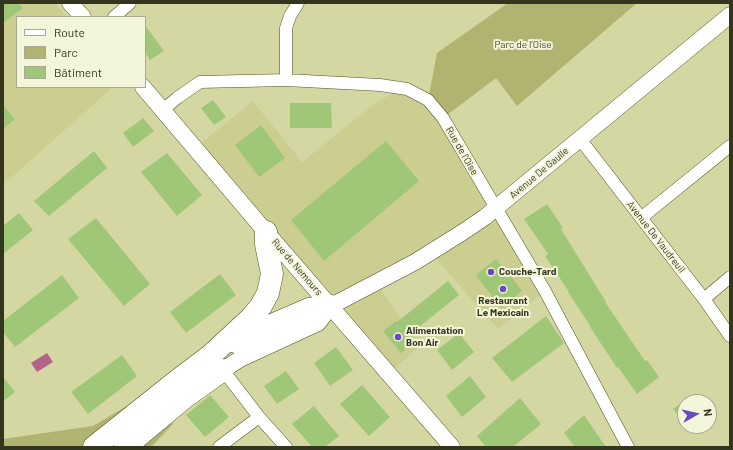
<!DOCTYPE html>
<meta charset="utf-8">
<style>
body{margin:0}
#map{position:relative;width:733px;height:450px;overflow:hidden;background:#d5d7a2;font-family:Barlow,sans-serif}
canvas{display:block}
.frame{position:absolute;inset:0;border:4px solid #34351f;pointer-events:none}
.legend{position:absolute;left:16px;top:16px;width:130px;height:72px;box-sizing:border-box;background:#f4f6db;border:1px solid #a7a990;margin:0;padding:5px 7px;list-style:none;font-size:12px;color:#34351f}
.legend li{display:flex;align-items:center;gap:8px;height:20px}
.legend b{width:20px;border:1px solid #a7a990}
.north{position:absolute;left:677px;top:394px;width:40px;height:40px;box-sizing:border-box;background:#f4f6db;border:1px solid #a7a990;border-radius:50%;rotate:82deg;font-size:11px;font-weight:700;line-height:16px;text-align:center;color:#34351f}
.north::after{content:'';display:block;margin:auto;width:14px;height:18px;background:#6749c2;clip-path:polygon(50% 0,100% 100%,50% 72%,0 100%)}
</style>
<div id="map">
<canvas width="733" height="450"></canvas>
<div class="frame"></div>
<ul class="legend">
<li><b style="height:5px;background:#fff"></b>Route</li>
<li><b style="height:11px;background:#b1b370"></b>Parc</li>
<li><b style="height:11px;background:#a0c777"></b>Bâtiment</li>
</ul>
<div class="north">N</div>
</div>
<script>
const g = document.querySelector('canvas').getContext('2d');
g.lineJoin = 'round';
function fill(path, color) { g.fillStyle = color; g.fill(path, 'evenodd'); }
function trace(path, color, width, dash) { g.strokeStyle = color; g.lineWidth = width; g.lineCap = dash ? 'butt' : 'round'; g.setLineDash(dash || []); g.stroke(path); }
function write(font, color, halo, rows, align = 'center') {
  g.font = font + ' Barlow,sans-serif'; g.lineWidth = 4; g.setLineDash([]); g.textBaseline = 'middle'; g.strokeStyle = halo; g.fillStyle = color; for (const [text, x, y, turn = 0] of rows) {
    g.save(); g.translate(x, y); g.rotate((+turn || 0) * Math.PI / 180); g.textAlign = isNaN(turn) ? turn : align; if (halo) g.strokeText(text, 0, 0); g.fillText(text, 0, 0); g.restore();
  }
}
fill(new Path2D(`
 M3,3H55L67,17H17V87H113L3,185Z
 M407,89L428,100L545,291L498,329L431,253L376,282L420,346L389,374L195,148L253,101L302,162L369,108L383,98Z`), '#ccce91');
fill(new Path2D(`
 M508,3H637L517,106L496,78L443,118L428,100L437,53Z
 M150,392L86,447H3V439L93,426Z
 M167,417L173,424L151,447H132Z`), '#b1b370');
fill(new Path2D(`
 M47,353L53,362L37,372L31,363Z`), '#b3638b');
fill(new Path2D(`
 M3,3H18L23,8L3,23Z
 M145,25L164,51L150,60L145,52Z
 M213,100L226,117L214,125L201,108Z
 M290,103H331L332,128H290Z
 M3,105L15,119L3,129Z
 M143,118L154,131L133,147L123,133Z
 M261,125L285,158L259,177L235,145Z
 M386,141L419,181L324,261L291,220Z
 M94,151L107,168L49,216L34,201Z
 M167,153L202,195L177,216L141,172Z
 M547,204L563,228L561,229L606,302H605L645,361L647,360L659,377L637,394L618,367L617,368L590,327H591L568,292H569L545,256L548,254L524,219Z
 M19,213L33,230L3,254V226Z
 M96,218L150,284L124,306L68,239Z
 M496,259L505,271L506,270L522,291L501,308L476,275Z
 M220,274L236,295L186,333L170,312Z
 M62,275L79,298L15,347L3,332V321Z
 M448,281L459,295L408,336L413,342L401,353L383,331L396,321L397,322Z
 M546,316L564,343L512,382L492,358Z
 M459,333L474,352L452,370L437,350Z
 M336,347L353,370L330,386L314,363Z
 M122,355L137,376L88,414L71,392Z
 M286,371L299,389L277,404L264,386Z
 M470,376L486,397L462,417L446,396Z
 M3,377L15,392L3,401Z
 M362,385L390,417L369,436L340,404Z
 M210,395L229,417L205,437L186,415Z
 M520,398L541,424L513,447H486L477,436Z
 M685,400V424L673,409Z
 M314,406L339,436L325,447H312L292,424Z
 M584,415L606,447H575L564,433Z`), '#a0c777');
const minor = new Path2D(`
 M114,17L130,3
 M286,80V28L290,16L298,3
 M163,110L177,98L200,82L286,80L380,85L407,89L428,100L443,118L545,291L628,447
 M580,139L704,299L730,336
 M641,218L730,146
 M704,299L730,277
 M223,370L259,417L286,447
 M219,447L259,417`);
const tertiary = new Path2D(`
 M70,3L83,17
 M143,87L266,232L452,447
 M223,370L240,359L318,323L331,306L415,262L463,232L485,217L730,15`);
const motorway = new Path2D(`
 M236,342L258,331L309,309L331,306
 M94,447L178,380L210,356L251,318L261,306L268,293L272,274L266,244V232
 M125,447L185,397L223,370`);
trace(minor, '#50511f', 13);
trace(tertiary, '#50511f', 17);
trace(motorway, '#50511f', 23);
trace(minor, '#fff', 12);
trace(tertiary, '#fff', 16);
trace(motorway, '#fff', 22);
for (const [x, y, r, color] of [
 [491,272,4,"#6749c2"],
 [503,289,4,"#6749c2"],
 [398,337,4,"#6749c2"]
]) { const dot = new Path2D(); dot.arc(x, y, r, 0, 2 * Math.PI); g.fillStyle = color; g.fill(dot); trace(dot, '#f4f6db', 1.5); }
write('10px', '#454620', '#f4f6db', [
 ["Parc de l’Oise",523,45]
]);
write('10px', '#34351f', '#f4f6db', [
 ["Rue de l'Oise",462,151,60],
 ["Avenue De Gaulle",539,173,-40],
 ["Avenue De Vaudreuil",656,237,52],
 ["Rue de Nemours",297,267,49]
]);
write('bold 10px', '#34351f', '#f4f6db', [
 ["Couche-Tard",499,272],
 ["Restaurant",503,301,"center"],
 ["Le Mexicain",503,313,"center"],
 ["Alimentation",406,331],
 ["Bon Air",406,343]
], 'left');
</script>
